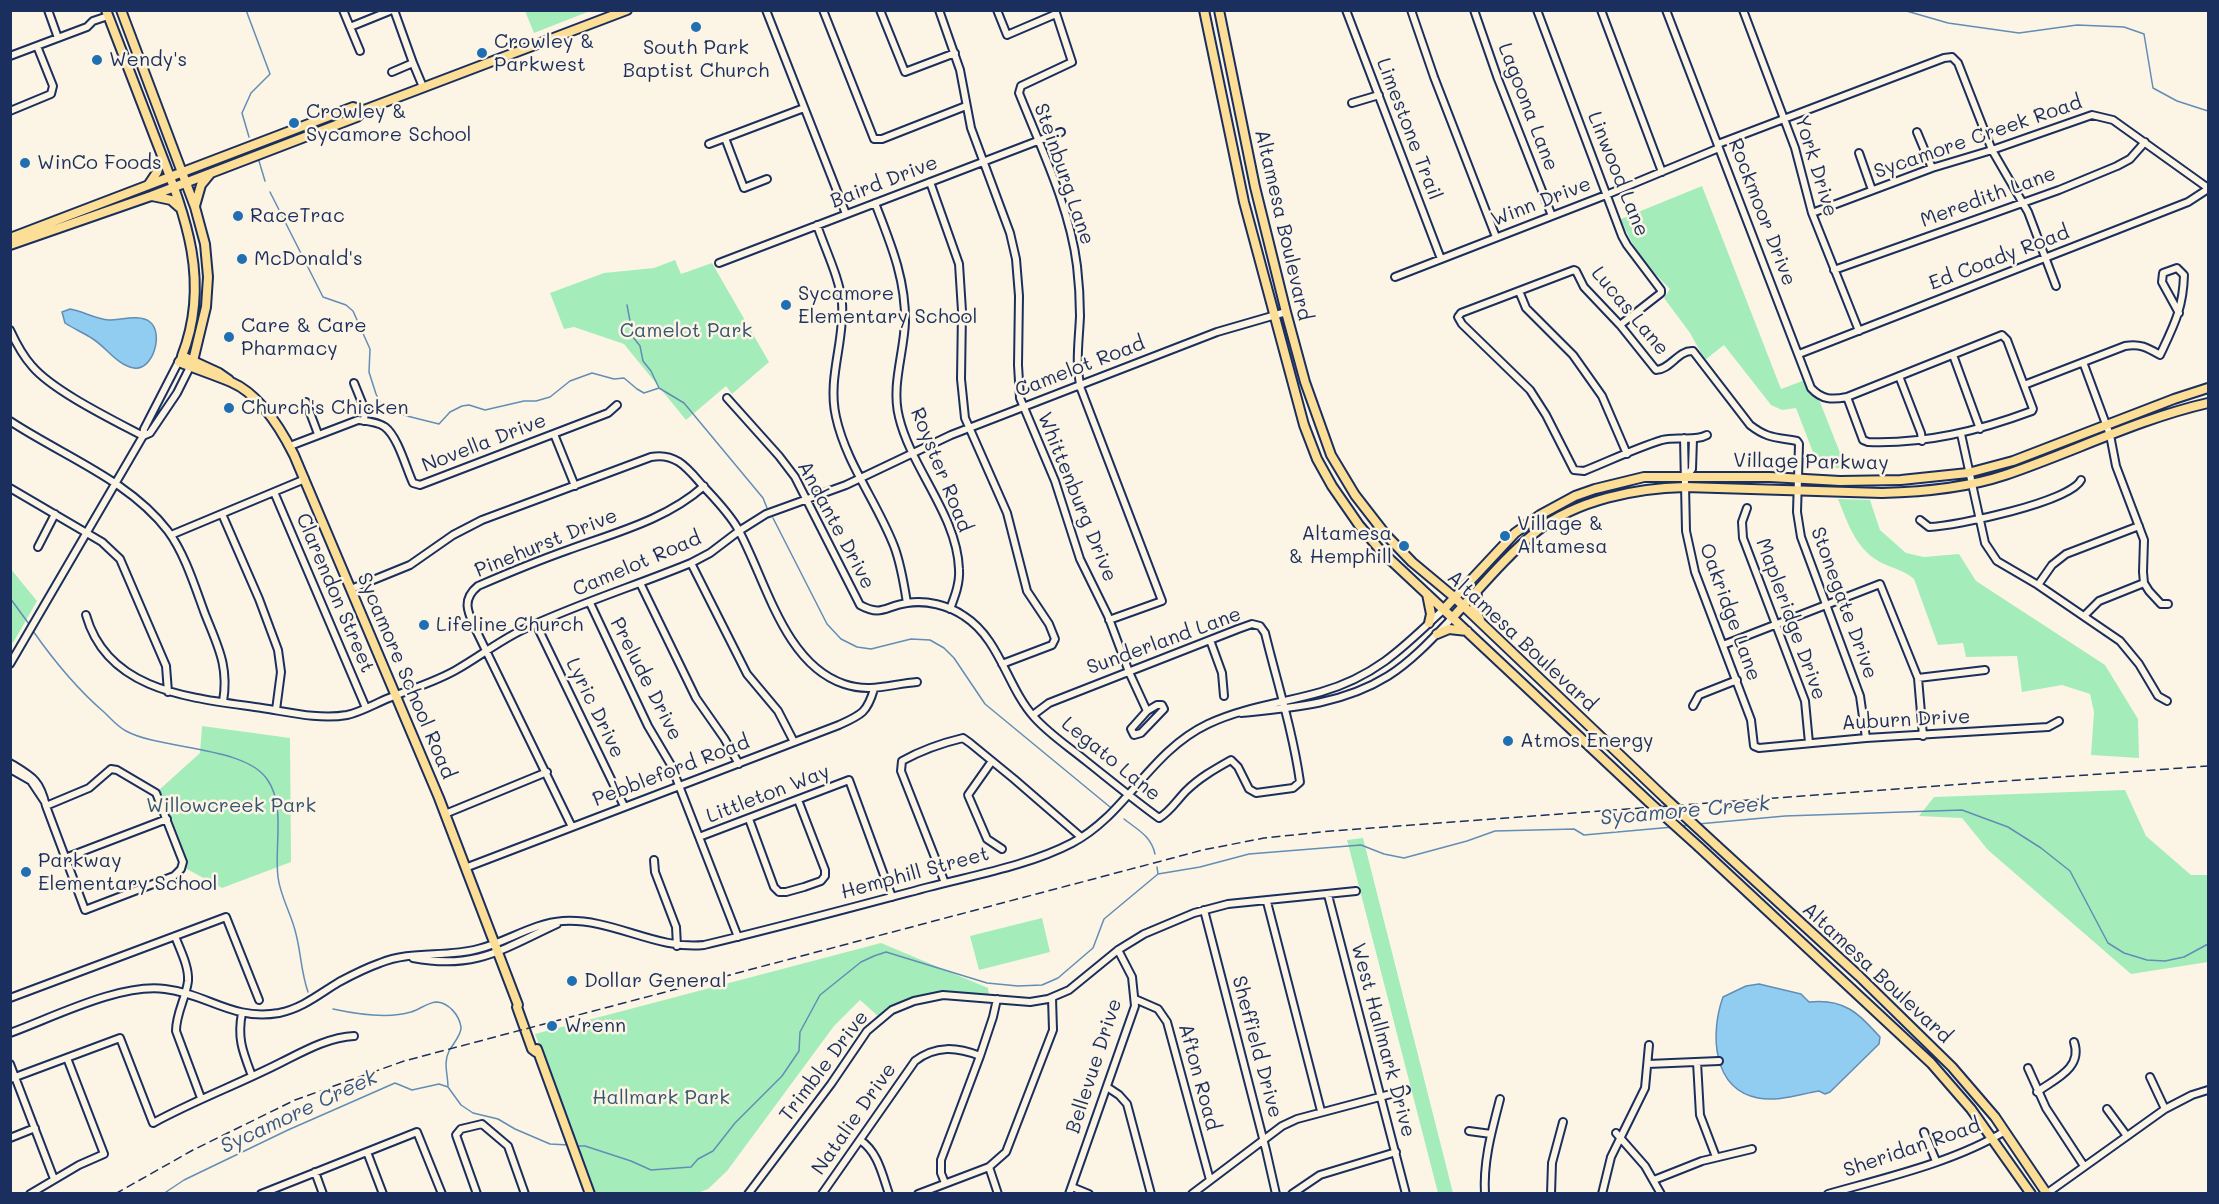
<!DOCTYPE html>
<style>
body{margin:0}
#map{position:relative;width:2219px;height:1204px;overflow:hidden;background:#fcf5e5;font-family:Mali,sans-serif}
canvas{display:block}
.frame{position:absolute;inset:0;border:12px solid #1b2f5e;pointer-events:none}
</style>
<div id="map">
<canvas width="2219" height="1204"></canvas>
<div class="frame"></div>
</div>
<script>
const g = document.querySelector('canvas').getContext('2d');
g.lineJoin = 'round';
function fill(path, color) { g.fillStyle = color; g.fill(path, 'evenodd'); }
function trace(path, color, width, dash) { g.strokeStyle = color; g.lineWidth = width; g.lineCap = dash ? 'butt' : 'round'; g.setLineDash(dash || []); g.stroke(path); }
function write(font, color, halo, rows, align = 'center') {
  g.font = font + ' Mali,sans-serif'; g.lineWidth = 5; g.setLineDash([]); g.textBaseline = 'middle'; g.strokeStyle = halo; g.fillStyle = color; for (const [text, x, y, turn = 0] of rows) {
    g.save(); g.translate(x, y); g.rotate((+turn || 0) * Math.PI / 180); g.textAlign = isNaN(turn) ? turn : align; if (halo) g.strokeText(text, 0, 0); g.fillText(text, 0, 0); g.restore();
  }
}
fill(new Path2D(`
 M525,11H590L534,33Z
 M1702,186L1781,389L1805,380L1820,402L1846,468H1819L1796,408L1782,410L1771,405L1724,345L1705,360L1690,333L1664,298L1670,289C1649,269 1631,246 1621,219Z
 M675,260L681,274L712,263L769,362L732,394L726,386L686,420L624,344L574,327L564,329L550,293L604,273L654,268Z
 M1838,499L1870,500L1880,530L1906,553L1924,557L1959,554L1976,581L2105,665L2138,719L2139,758L2091,755L2094,712L2090,694L2062,685L2022,692L2017,656L1966,657L1963,643L1938,645L1914,579C1905,571 1895,569 1884,564C1857,552 1848,524 1838,499Z
 M10,568L37,601L13,643L10,638Z
 M202,726L290,738L291,862L222,888L185,868L187,859L163,796L159,790L200,753Z
 M2125,790L2146,836L2191,875H2208V962L2131,974L1988,850L1962,818L1919,816L1934,797Z
 M1363,838L1453,1193H1438L1347,840Z
 M1042,918L1050,952L979,970L970,936Z
 M881,943L988,988L989,995C941,991 921,989 878,1016L860,1000L834,1026L727,1171L708,1189L697,1193H595L535,1034Z`), '#a4edbb');
const water = new Path2D(`
 M70,309C83,311 95,319 109,320C121,320 140,314 150,322C164,333 153,371 134,368C117,365 107,348 93,339C84,333 74,329 65,323L62,312Z
 M1759,984L1801,994L1809,1002C1844,998 1858,1013 1880,1037L1879,1044L1830,1092L1825,1094L1819,1091C1800,1094 1778,1102 1758,1098C1712,1089 1710,1033 1723,997L1746,986Z`);
fill(water, '#91ccf1');
trace(water, '#628db6', 1.5);
trace(new Path2D(`
 M246,10L270,74L251,93L242,113L249,137
 M1903,10L1948,23L2019,33L2077,25L2124,27L2144,34L2153,88L2177,101L2208,111
 M259,161L265,181
 M270,192L323,297L346,305L353,311L370,349L369,372L376,394L382,406L407,416L439,424L450,412L462,406L469,405L485,410L524,401H536L550,397L570,381L592,373L614,379L624,378L637,389L644,393L659,388L684,403L763,498L767,508
 M627,305L633,337L640,346L643,361L651,371L659,388
 M773,518L827,624L841,639L857,647L871,649L911,639L930,640L944,648L954,658L985,704L1110,807
 M10,598L29,624
 M33,631C54,661 77,689 105,713C111,719 118,727 126,731C161,750 244,746 267,779C286,806 274,846 278,877C280,896 292,915 296,934C301,953 301,972 308,992
 M1124,819C1138,830 1151,836 1155,854
 M1698,824L1785,816L1962,810L2008,827L2041,848L2070,871L2108,943L2124,953L2147,960L2165,961L2184,957L2208,944
 M1680,826L1691,825
 M1157,867L1158,874
 M333,1009C356,1014 388,1019 411,1012C419,1010 428,1002 437,1002C449,1003 459,1015 461,1027C462,1034 453,1044 449,1051C443,1063 448,1075 448,1087
 M577,1146H585L631,1161L651,1170L691,1167L698,1159L713,1151L735,1123L782,1076L799,1051L800,1032L820,995L861,962L874,956L886,952L987,983L1018,986L1042,985L1058,978L1093,948L1104,919L1158,874L1200,867L1249,854L1361,845L1384,854L1404,858L1467,841L1495,831L1574,829L1584,835L1673,827
 M163,1194L184,1180L288,1130L395,1083L412,1090L439,1084L448,1087L461,1105L473,1113L498,1119L515,1129L550,1144L569,1145`), '#628db6', 1.5);
const minor = new Path2D(`
 M48,10L58,38
 M343,10L350,27L392,10
 M766,10L846,214
 M823,10L874,139H882L966,106
 M880,10L905,72L955,53
 M939,10L960,70L971,128L1010,233L1016,259L1019,296L1018,365L1020,398L1055,481L1080,559L1108,616L1129,672L1147,711L1131,729L1134,735L1141,733L1164,709L1162,705H1157L1147,711
 M997,10L1007,35L1056,14
 M1055,10L1072,62L1021,86L1019,93C1041,148 1070,208 1077,266C1079,283 1080,300 1080,316C1079,341 1075,364 1081,389L1162,601L1109,620
 M1346,10L1441,259
 M1411,10L1434,77L1496,237
 M1474,10L1498,79L1552,216
 M1537,10L1622,236L1627,245L1661,290V293L1620,325
 M1601,10L1662,172
 M1666,10L1811,388C1822,400 1832,400 1847,397L2002,335L2007,340L2033,409L2032,411C1978,431 1926,444 1868,442L1863,440L1847,397
 M1743,10L1795,148L1812,213L1859,331
 M350,27L360,51
 M10,56L87,27L93,21L108,16
 M413,63L423,87
 M392,72L413,63L394,10
 M1352,103L1379,95
 M10,111L51,94L53,86L37,46
 M1917,132L1932,168
 M725,138L744,188L767,179
 M709,144L804,108
 M1718,144L1944,58L1952,57L1958,63L1992,150L2028,212L2056,286
 M1859,153L1872,190
 M930,182L959,264L962,311L961,379L965,418L1007,513L1027,591L1049,624L1055,639L1052,645L1002,664
 M875,203C890,242 906,279 905,322C904,353 891,386 899,417C911,468 957,515 959,569C960,583 955,596 950,609
 M1812,213L1932,168L1992,150L2092,115L2113,120L2208,188
 M817,225C825,249 840,279 842,303C845,341 827,378 836,417C846,463 877,502 894,546C901,564 904,584 907,603
 M719,263L1061,132
 M1834,270L2059,190L2117,166L2130,159L2145,142
 M1395,277L1606,195L1719,148
 M1519,291L1526,308L1573,355L1602,396L1627,454
 M10,330C16,343 22,355 32,366C53,391 113,420 143,436
 M1799,354L2188,202L2208,189
 M1953,355L1980,429
 M2083,362L2110,435L2116,466L2144,540L2143,572L2144,583L2149,591L2161,604H2168
 M1899,376L1921,433L1922,441
 M354,383L365,410L364,421
 M2024,385L2125,346C2140,343 2148,348 2160,355C2174,325 2183,309 2184,275L2177,268L2163,273L2162,282L2179,313
 M727,398L779,456L795,477L860,605C882,617 885,606 907,603C926,600 948,605 964,616C1000,639 1007,687 1034,717C1049,734 1069,747 1086,761C1110,780 1134,800 1159,818C1170,812 1177,800 1186,791C1199,778 1215,769 1231,760L1238,767L1249,789L1256,793L1293,788L1300,782C1293,732 1277,682 1265,633L1260,626L1252,624L1238,629L1049,703L1033,715
 M306,402L318,434
 M10,421C63,456 129,480 168,531C185,554 195,587 205,614C218,647 229,666 223,702
 M554,434L575,486
 M1961,434L1985,543L1997,561L2038,585L2120,641L2139,664L2158,696L2167,701
 M1707,435C1694,442 1677,436 1662,440C1636,448 1609,461 1584,471L1574,470L1546,415L1530,390L1462,324L1458,317L1461,313L1574,270L1576,271L1584,287L1620,325L1656,370C1670,370 1678,350 1693,351L1750,425C1768,439 1776,437 1797,441L1799,444L1797,512L1801,537L1860,696L1866,738
 M143,436L150,433L177,393L192,363
 M1684,438L1686,531L1695,572L1751,720L1754,746L1759,748L1866,738L2048,727L2059,721
 M290,446L358,420C367,421 378,422 385,427C398,437 406,468 413,483L420,485L608,413L617,405
 M1686,477L1692,469L1693,439
 M10,488L102,542L120,559L166,666L168,692
 M274,492L366,708
 M1747,508L1742,522L1743,538L1805,701L1809,743
 M222,514L259,599L278,650L281,672L276,710
 M1920,520L1929,527C1956,526 2070,502 2081,480
 M171,535L305,479
 M38,547L55,514
 M691,563L747,674L778,711L794,742
 M640,583L696,698L724,738L739,764
 M2038,585L2052,565L2066,554L2139,526
 M351,589L410,565L453,535L482,520L651,457C676,452 688,469 703,486C716,500 729,513 738,529C766,580 784,664 844,684C870,693 891,684 917,682
 M590,603L648,726L671,765L738,937
 M86,615C108,693 194,698 262,708C288,712 320,720 347,715C361,712 376,703 389,698C411,689 435,682 456,670C479,657 499,641 522,630C577,604 635,586 691,563L710,553L739,531L766,514L846,485L951,435L1217,332L1286,312
 M2084,616L2099,601L2144,583
 M536,624L624,806
 M1210,640L1222,673L1224,696
 M1723,645L1880,584L1918,678L1923,736
 M10,664L143,436L144,429L180,359
 M1918,678L1985,670
 M1693,706L1699,695L1737,680
 M1241,713C1292,708 1343,704 1388,676C1412,661 1433,638 1453,617
 M992,761L968,795L987,839L1002,849
 M10,763C33,777 40,780 46,806L85,910L174,876L181,869L183,862L156,793L117,770L111,769L89,788L46,806
 M10,769L31,781L45,802
 M445,814L547,772
 M749,819L774,887L779,892H786L804,887L821,881L825,876V870L798,800
 M572,827L475,628C467,611 462,599 478,586C508,573 537,561 568,550C614,533 666,520 704,486
 M699,837L849,780L892,897
 M65,858L167,819
 M654,860L655,872L676,927L677,946
 M465,868L839,725C861,715 867,713 874,689
 M945,883L901,771L902,761C920,751 942,743 963,738L970,743L1014,779L1081,837
 M1328,895L1406,1194
 M1267,902L1321,1111
 M1204,910L1266,1150L1276,1194
 M175,936C180,950 189,966 188,981C186,998 176,1013 176,1031L201,1098
 M413,958C475,970 503,949 557,924
 M10,998L226,917L259,1000
 M1135,999L1158,1009L1167,1022L1210,1180
 M242,1013C237,1039 243,1052 252,1076
 M10,1033C54,1017 120,983 165,989C208,994 232,1021 279,1013C303,1008 319,994 339,982C352,975 366,968 380,963C411,950 445,958 478,949C507,942 533,923 563,921C613,918 655,950 704,945C780,927 854,907 929,887C975,875 1030,865 1072,843C1126,815 1149,752 1208,724C1244,707 1283,703 1321,692C1376,676 1404,647 1444,609
 M1697,1062L1700,1115L1716,1157
 M10,1064L54,1179
 M1648,1064L1719,1061
 M2028,1068L2046,1108L2084,1166
 M2150,1077L2165,1109
 M10,1079L120,1038L153,1123C195,1100 239,1084 282,1062C304,1051 329,1037 354,1036
 M1107,1087L1119,1095L1127,1104L1151,1194
 M2037,1092C2055,1079 2083,1068 2074,1042
 M2107,1109L2127,1136
 M1469,1131L1491,1134
 M1924,1132L1936,1161
 M1616,1133L1645,1166L1661,1194
 M10,1138L35,1128
 M860,1140C878,1152 882,1174 889,1194
 M367,1152L383,1194
 M989,1167L998,1194
 M315,1172L323,1194
 M1654,1180L1702,1161L1752,1149
 M945,1183L941,1173V1160L980,1056L993,1017L997,999
 M1072,1187L1089,1194
 M30,1194L79,1165L104,1154L67,1058
 M261,1194L417,1132L442,1194
 M477,1194L456,1135L461,1129L482,1124L508,1146L525,1194
 M748,1194L831,1084L867,1031L892,1010L914,1001L943,995L1030,1002L1048,999L1069,990L1118,950L1144,934L1194,913L1228,904L1356,891
 M822,1194L915,1061C936,1045 957,1047 980,1056
 M918,1194L989,1167L1006,1152L1053,1030L1052,998
 M1069,1194L1135,1006L1132,977L1118,950
 M1192,1194L1282,1126L1297,1119L1406,1090
 M1292,1194L1320,1175L1396,1152
 M1485,1194C1483,1161 1492,1130 1500,1099
 M1551,1194L1552,1163L1563,1122
 M1602,1194L1611,1157L1645,1088L1649,1045
 M1828,1194C1884,1178 1955,1162 2005,1131
 M2046,1194L2165,1109L2192,1095L2208,1090`);
const major = new Path2D(`
 M106,10C122,52 138,93 154,135C182,208 213,277 182,356L219,373L229,380
 M121,10L195,207L205,244L208,277L206,307L193,361
 M1204,10L1244,202L1304,425L1317,459L1332,486L1359,525L1381,551L1649,802
 M1219,10L1255,187L1286,312L1305,382L1331,455L1355,495L1386,535L1412,562L1454,597L1665,798
 M149,184L157,172L162,157
 M152,196L171,200L179,207
 M195,206L201,185L210,174
 M10,238L353,107L364,110
 M10,245L151,196L357,117L364,110L627,10
 M179,362C196,369 214,375 231,382C259,394 281,429 294,455L439,798L518,1005L517,1007L532,1049L536,1052
 M1427,594L1431,614L1429,623
 M1477,595L1474,605L1480,620
 M1444,609L1515,533L1540,515L1575,496L1595,489L1644,477H1770L1840,481L1901,480L1968,473L2013,461L2174,399L2208,388
 M1453,617C1480,588 1506,556 1537,531C1577,500 1636,488 1685,487L1882,493C1923,492 1966,488 2005,475C2073,452 2138,419 2208,403
 M1437,634L1449,629L1467,631
 M1716,845L1859,976L1952,1067L1995,1117L2047,1194
 M1699,847L1931,1063L1971,1109L2031,1194
 M537,1049L590,1194`);
trace(minor, '#1b2f5e', 10);
trace(major, '#1b2f5e', 12);
trace(minor, '#fcf5e5', 6);
trace(major, '#fcde96', 8);
trace(new Path2D(`
 M115,1194L193,1150L295,1100L404,1061L1203,850L1264,838L1331,831L2208,766`), '#1b2f5e', 1.5, [9, 4.5]);
const majorBridge = new Path2D(`
 M1665,798L1716,845
 M1649,802L1699,847`);
trace(majorBridge, '#1b2f5e', 12, []);
trace(majorBridge, '#fcde96', 8);
for (const [x, y, r, color] of [
 [696,27,6,"#1f6fb2"],
 [482,53,6,"#1f6fb2"],
 [97,60,6,"#1f6fb2"],
 [294,123,6,"#1f6fb2"],
 [25,163,6,"#1f6fb2"],
 [238,216,6,"#1f6fb2"],
 [242,259,6,"#1f6fb2"],
 [786,305,6,"#1f6fb2"],
 [229,337,6,"#1f6fb2"],
 [229,408,6,"#1f6fb2"],
 [1505,536,6,"#1f6fb2"],
 [1404,546,6,"#1f6fb2"],
 [424,625,6,"#1f6fb2"],
 [1508,741,6,"#1f6fb2"],
 [26,872,6,"#1f6fb2"],
 [572,981,6,"#1f6fb2"],
 [552,1026,6,"#1f6fb2"]
]) { const dot = new Path2D(); dot.arc(x, y, r, 0, 2 * Math.PI); g.fillStyle = color; g.fill(dot); trace(dot, '#fcf5e5', 2); }
write('20px', '#1b2f5e', '#fcf5e5', [
 ["Crowley &",494,42],
 ["Parkwest",494,65],
 ["South Park",696,48,"center"],
 ["Baptist Church",696,71,"center"],
 ["Wendy's",109,60],
 ["Crowley &",306,112],
 ["Sycamore School",306,135],
 ["WinCo Foods",37,163],
 ["RaceTrac",250,216],
 ["McDonald's",254,259],
 ["Sycamore",798,294],
 ["Elementary School",798,317],
 ["Care & Care",241,326],
 ["Pharmacy",241,349],
 ["Church's Chicken",241,408],
 ["Village &",1517,524],
 ["Altamesa",1517,547],
 ["Altamesa",1392,534,"right"],
 ["& Hemphill",1392,557,"right"],
 ["Lifeline Church",436,625],
 ["Atmos Energy",1520,741],
 ["Parkway",38,861],
 ["Elementary School",38,884],
 ["Dollar General",584,981],
 ["Wrenn",564,1026]
], 'left');
write('20px', '#1b2f5e', '#fcf5e5', [
 ["Lagoona Lane",1528,107,69],
 ["Limestone Trail",1409,129,69],
 ["Sycamore Creek Road",1978,137,-19],
 ["York Drive",1816,166,73],
 ["Steinburg Lane",1064,174,71],
 ["Linwood Lane",1618,174,68],
 ["Baird Drive",884,182,-21],
 ["Meredith Lane",1988,197,-20],
 ["Winn Drive",1541,202,-21],
 ["Rockmoor Drive",1762,212,69],
 ["Altamesa Boulevard",1283,225,77],
 ["Ed Coady Road",1999,258,-21],
 ["Lucas Lane",1630,311,50],
 ["Camelot Road",1080,367,-21],
 ["Novella Drive",484,443,-21],
 ["Village Parkway",1811,462,1],
 ["Royster Road",941,470,68],
 ["Whittenburg Drive",1077,497,68],
 ["Andante Drive",836,525,62],
 ["Pinehurst Drive",546,543,-22],
 ["Camelot Road",637,564,-23],
 ["Clarendon Street",335,593,67],
 ["Stonegate Drive",1844,603,70],
 ["Oakridge Lane",1730,612,70],
 ["Mapleridge Drive",1791,619,70],
 ["Sunderland Lane",1164,641,-20],
 ["Altamesa Boulevard",1522,641,43],
 ["Sycamore School Road",406,676,67],
 ["Prelude Drive",646,679,63],
 ["Lyric Drive",595,708,64],
 ["Auburn Drive",1906,720,-3],
 ["Legato Lane",1111,759,39],
 ["Pebbleford Road",671,771,-21],
 ["Littleton Way",768,794,-21],
 ["Hemphill Street",915,873,-15],
 ["Altamesa Boulevard",1877,973,43],
 ["West Hallmark Drive",1383,1040,75],
 ["Sheffield Drive",1257,1047,75],
 ["Trimble Drive",824,1066,-53],
 ["Bellevue Drive",1094,1066,-72],
 ["Afton Road",1199,1077,75],
 ["Natalie Drive",854,1119,-55],
 ["Sheridan Road",1912,1148,-19]
]);
write('20px', '#365571', '#fcf5e5', [
 ["Camelot Park",686,331],
 ["Willowcreek Park",231,806],
 ["Hallmark Park",661,1098]
]);
write('italic 21px', '#385683', '#fcf5e5', [
 ["Sycamore Creek",1685,811,-5],
 ["Sycamore Creek",299,1112,-25]
]);
</script>
